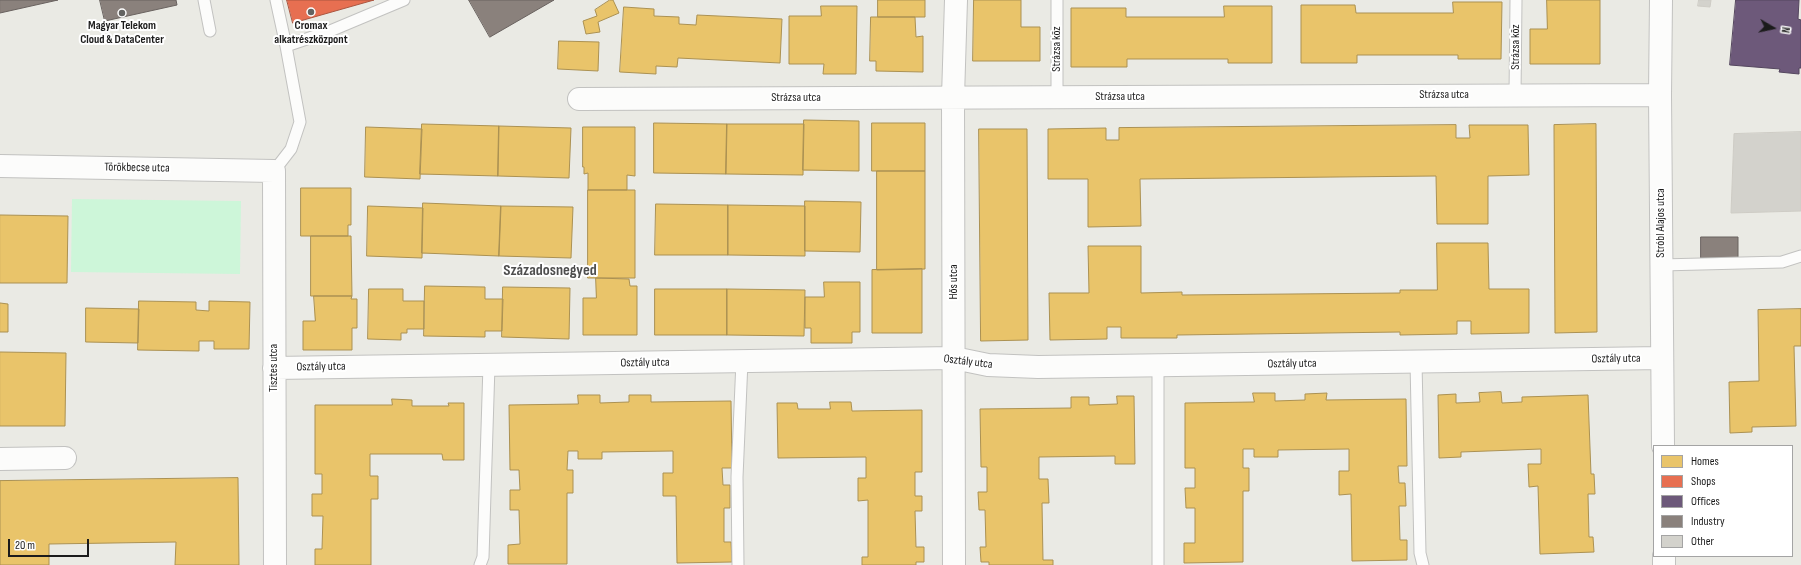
<!DOCTYPE html>
<meta charset="utf-8">
<style>
body{margin:0}
#map{position:relative;width:1801px;height:565px;overflow:hidden;background:#eaeae4;font-family:"Sofia Sans Condensed",sans-serif}
canvas{display:block}
.legend{position:absolute;left:1653px;top:445px;width:140px;height:112px;box-sizing:border-box;background:#fff;border:1px solid #a4a4a4;margin:0;padding:5px 7px;list-style:none;font-size:12px;color:#1b1b1b}
.legend li{display:flex;align-items:center;gap:8px;height:20px}
.legend b{width:20px;border:1px solid #a4a4a4}
.north{position:absolute;left:1753px;top:8px;width:40px;height:40px;-webkit-text-stroke:3px #fff;paint-order:stroke;rotate:99deg;font-size:11px;font-weight:700;line-height:16px;text-align:center;color:#1b1b1b}
.north::after{content:'';display:block;margin:auto;width:14px;height:18px;background:#1b1b1b;clip-path:polygon(50% 0,100% 100%,50% 72%,0 100%)}
.scale{position:absolute;left:8px;top:539px;width:81px;height:18px;box-sizing:border-box;border:2px solid #1b1b1b;border-top:0;padding-left:5px;font-size:12px;line-height:14px;white-space:nowrap;color:#1b1b1b;-webkit-text-stroke:3px #fff;paint-order:stroke}
</style>
<div id="map">
<canvas width="1801" height="565"></canvas>
<ul class="legend">
<li><b style="height:11px;background:#e9c46a"></b>Homes</li>
<li><b style="height:11px;background:#e76f51"></b>Shops</li>
<li><b style="height:11px;background:#6d597a"></b>Offices</li>
<li><b style="height:11px;background:#8a817c"></b>Industry</li>
<li><b style="height:11px;background:#d3d2cc"></b>Other</li>
</ul>
<div class="north">N</div>
<div class="scale">20 m</div>
</div>
<script>
const g = document.querySelector('canvas').getContext('2d');
g.lineJoin = 'round';
function fill(path, color) { g.fillStyle = color; g.fill(path, 'evenodd'); }
function trace(path, color, width, dash) { g.strokeStyle = color; g.lineWidth = width; g.lineCap = dash ? 'butt' : 'round'; g.setLineDash(dash || []); g.stroke(path); }
function write(font, color, halo, rows, align = 'center') {
  g.font = font + ' "Sofia Sans Condensed",sans-serif'; g.lineWidth = 4; g.setLineDash([]); g.textBaseline = 'middle'; g.strokeStyle = halo; g.fillStyle = color; for (const [text, x, y, turn = 0] of rows) {
    g.save(); g.translate(x, y); g.rotate((+turn || 0) * Math.PI / 180); g.textAlign = isNaN(turn) ? turn : align; if (halo) g.strokeText(text, 0, 0); g.fillText(text, 0, 0); g.restore();
  }
}
fill(new Path2D(`
 M72,199L241,201L240,274L71,272Z`), '#cdf6d9');
const homes = new Path2D(`
 M610,0H613L619,13L598,22L600,32L586,34L583,21L597,16L595,10Z
 M878,0H925V17H878Z
 M974,0H1021V27H1040V61H973Z
 M1547,0H1600V64H1530V29H1547Z
 M1453,2H1502L1501,59H1458V55H1357V63H1301V5H1355L1356,13H1453Z
 M821,6H857L856,74H823L824,64H789V16H821Z
 M1224,6H1272V63H1228V59H1127V67H1071V8H1126V17H1224Z
 M624,7L654,9V16L679,17V24L696,25L697,15L782,19L780,63L678,58L677,67L656,66V74L620,72Z
 M871,17H915L916,37L923,36V72L876,71V61H870Z
 M559,41L599,42L598,71L558,69Z
 M804,120L859,121V171L803,170Z
 M654,123L727,124L726,174L654,173Z
 M872,123H925V171H872Z
 M422,124L499,126L498,176L420,174Z
 M727,124H804L803,175L726,174Z
 M1596,124L1597,332L1555,333L1554,125Z
 M1456,125V138H1470L1469,125H1528L1529,175L1488,176V224H1437L1436,176L1140,179L1141,226L1088,227V179H1048V129L1106,128V140H1119V128Z
 M499,126L571,128L569,178L498,176Z
 M366,127L422,129L420,179L365,177Z
 M583,127H635V176L627,175V190H588V173L584,174V167H583Z
 M979,129H1027L1028,340L981,341Z
 M877,171H925V269L877,270Z
 M301,188H351V225H348V236H301Z
 M588,190H635V278H588Z
 M805,201L861,202L860,252L805,251Z
 M423,203L501,206L499,256L422,253Z
 M656,204L728,205V255H655Z
 M728,205L805,206V256L728,255Z
 M368,206L423,208L422,258L367,256Z
 M501,206L573,207L571,258L499,256Z
 M0,215L68,216L67,283H0Z
 M311,236H351L352,296H311Z
 M1437,243H1488L1489,289H1529V333L1471,334V321H1457V334L1400,335V332L1177,335V338H1121V327H1107V339L1050,340L1049,293H1089L1088,246H1141V293L1182,292V295L1400,293V290H1437Z
 M922,269V333H872V270Z
 M596,278L629,279L630,286H637V335H583V298H596Z
 M824,282H860V332H852V343H811V328H805V297H824Z
 M425,286L485,287V299H503L502,331H485V337L424,336Z
 M503,287L570,288L569,339L502,337Z
 M369,289H403V301H424V329H407V333H401V340L368,339Z
 M655,289H727V335H655Z
 M727,289L805,290L804,336L727,335Z
 M314,296H352L351,299H357V328H352V350H303V321H315Z
 M139,301L196,302V310L209,311V301L250,302L249,349H214V341H199V351L138,350Z
 M0,303L8,304V332H0Z
 M86,308L139,309L138,343L86,342Z
 M1801,309V346H1794L1796,426L1752,427V432L1730,433L1729,382L1759,381L1758,310Z
 M0,352L66,353L65,426H0Z
 M1501,392L1502,403L1522,402V397L1588,395L1591,474H1594L1595,494H1588L1589,537H1593L1594,552L1540,554L1538,486L1529,487L1528,464H1541V449L1461,452V457L1439,458L1438,395L1456,394V403L1480,402L1479,393Z
 M1253,393H1275V401L1305,400V394L1327,393L1326,400L1406,399L1407,466H1398L1399,483H1405L1406,506H1399L1400,540H1407V560L1352,561L1351,494L1339,495V471H1349V449L1278,450V457H1254V449H1243V468H1249V491H1243V562L1184,563V543H1195V508H1186L1185,488H1195V468H1185V403L1254,402Z
 M578,395H600V403L629,402V395H651V402L731,401L732,468H722L723,485H730V508H724V542H731L732,562L677,563L676,496H663V473H673V451L602,452V459H578V451H568L567,470H573V493H567V564H508V545L520,544L519,510H510V490H520L519,470H510L509,405L578,404Z
 M1117,396H1134L1135,464H1115V456L1039,457V479H1048L1049,503H1042L1043,560H1053V565H989V562H981L980,547H986L985,510H979L978,492H987V467H981L980,409L1071,408V397H1089V405L1117,404Z
 M392,399L412,400V406H449L448,403H464V460H443L442,454H370V476H378V499H371V565H315V549H322L323,516H312V494H322V474H315V405H392Z
 M830,402H851L852,411L922,410V472H915V496H922V511H915L916,547H924V562H916V565H862V557H868V500L858,501V478H866V457L778,458L777,403H797L798,409H830Z
 M238,478L239,565H175L176,542L49,544V565H0V481Z`);
fill(homes, '#e9c46a');
trace(homes, '#ab9152', 1);
const shops = new Path2D(`
 M287,0H374L293,23Z`);
fill(shops, '#e76f51');
trace(shops, '#aa5641', 1);
const offices = new Path2D(`
 M1736,0H1799L1798,19L1801,20V68H1799V74L1779,72L1780,69L1730,65Z`);
fill(offices, '#6d597a');
trace(offices, '#54465e', 1);
const industry = new Path2D(`
 M0,0H58L0,13Z
 M100,0H176L177,5L105,21Z
 M469,0H554L490,37Z
 M1701,237H1738V258H1701Z`);
fill(industry, '#8a817c');
trace(industry, '#69625f', 1);
const building = new Path2D(`
 M1699,0H1711L1710,7L1698,6Z
 M1801,132V211L1731,213L1734,134Z`);
fill(building, '#d3d2cc');
trace(building, '#ceccc5', 1);
const lane = new Path2D(`
 M204,0L210,31
 M276,0L286,46
 M1057,0V97
 M1515,95L1516,0
 M274,171L291,149L300,122L286,46L330,31L404,0
 M1661,265L1782,262L1801,256
 M1416,362L1420,553L1423,565
 M1158,366V565
 M480,565L483,557L489,365
 M738,565L737,477L742,361`);
const street = new Path2D(`
 M1661,0L1660,95L1663,446
 M579,99L1660,95
 M0,166L274,171L275,565
 M274,368L954,358L988,365L1038,367L1662,358
 M0,459L65,458
 M1664,556V565
 M954,565L953,97L956,0`);
trace(lane, '#c2c2c0', 13);
trace(street, '#c2c2c0', 24);
trace(lane, '#fcfcfb', 11);
trace(street, '#fcfcfb', 22);
for (const [x, y, r, color] of [
 [311,12,4,"#636361"],
 [122,13,4,"#636361"]
]) { const dot = new Path2D(); dot.arc(x, y, r, 0, 2 * Math.PI); g.fillStyle = color; g.fill(dot); trace(dot, '#fff', 1.5); }
write('bold 12px', '#1b1b1b', '#fff', [
 ["Magyar Telekom",122,26],
 ["Cloud & DataCenter",122,40],
 ["Cromax",311,26],
 ["alkatrészközpont",311,40]
]);
write('12px', '#1b1b1b', '#fff', [
 ["Strázsa köz",1516,47,-90],
 ["Strázsa köz",1057,49,-90],
 ["Strázsa utca",1444,95],
 ["Strázsa utca",1120,97],
 ["Strázsa utca",796,98],
 ["Törökbecse utca",137,168,1],
 ["Stróbl Alajos utca",1661,223,-90],
 ["Hős utca",954,282,-90],
 ["Osztály utca",1616,359,-1],
 ["Osztály utca",968,362,7],
 ["Osztály utca",645,363,-1],
 ["Osztály utca",1292,364,-1],
 ["Osztály utca",321,367,-1],
 ["Tisztes utca",274,368,-90]
]);
write('bold 16px', '#4e4e4e', '#fff', [
 ["Századosnegyed",550,271]
]);
</script>
